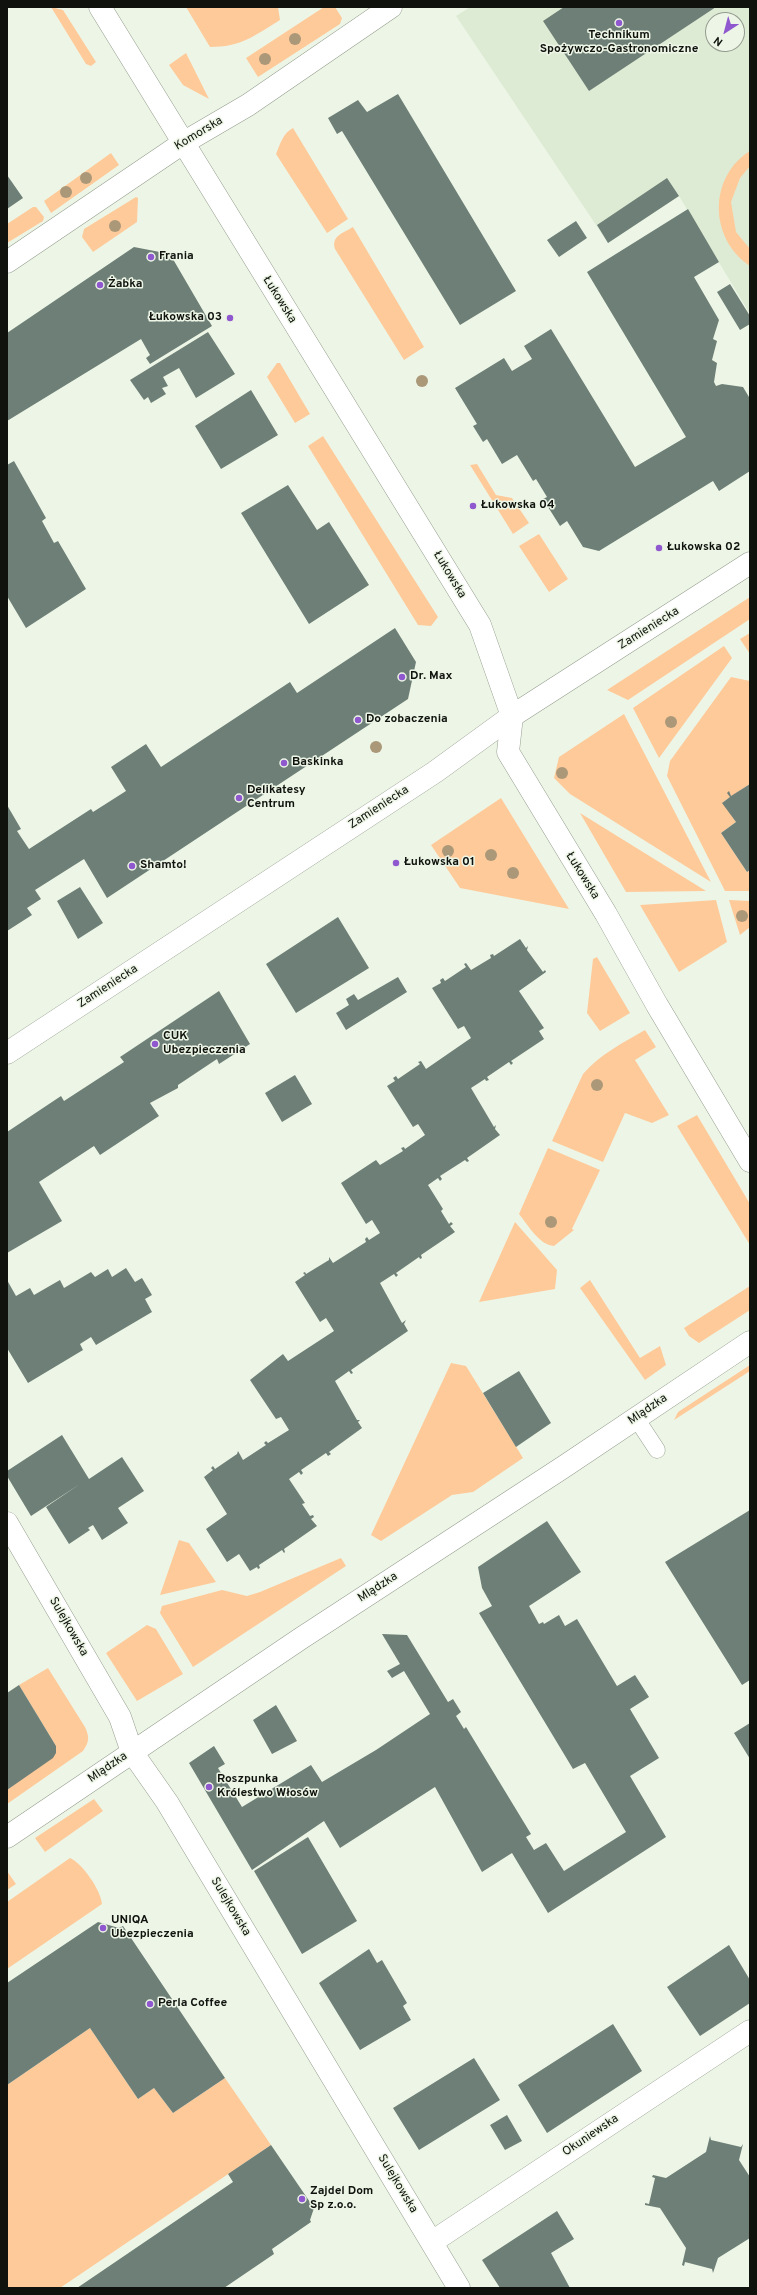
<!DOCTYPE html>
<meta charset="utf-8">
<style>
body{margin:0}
#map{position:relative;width:757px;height:2295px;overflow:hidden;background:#edf6e6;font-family:Overpass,sans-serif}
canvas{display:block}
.frame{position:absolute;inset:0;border:8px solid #0f120d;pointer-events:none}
.north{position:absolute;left:705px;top:12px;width:40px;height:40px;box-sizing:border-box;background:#edf6e6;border:1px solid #949b8f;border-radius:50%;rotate:216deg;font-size:11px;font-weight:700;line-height:16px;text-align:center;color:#0f120d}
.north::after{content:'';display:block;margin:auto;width:14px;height:18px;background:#9058cf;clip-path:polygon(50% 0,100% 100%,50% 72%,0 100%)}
</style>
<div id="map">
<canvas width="757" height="2295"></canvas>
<div class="frame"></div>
<div class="north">N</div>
</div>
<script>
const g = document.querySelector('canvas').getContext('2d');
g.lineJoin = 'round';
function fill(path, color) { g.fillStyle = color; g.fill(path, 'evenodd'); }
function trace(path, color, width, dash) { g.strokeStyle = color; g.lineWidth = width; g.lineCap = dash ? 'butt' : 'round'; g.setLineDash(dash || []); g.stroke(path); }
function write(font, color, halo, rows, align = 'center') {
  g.font = font + ' Overpass,sans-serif'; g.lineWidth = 3; g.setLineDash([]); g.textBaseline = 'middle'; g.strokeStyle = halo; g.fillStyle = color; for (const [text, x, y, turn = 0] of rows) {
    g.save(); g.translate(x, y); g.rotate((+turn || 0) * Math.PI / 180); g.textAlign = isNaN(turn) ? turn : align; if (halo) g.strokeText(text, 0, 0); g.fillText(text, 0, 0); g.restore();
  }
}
fill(new Path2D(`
 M470,7H750V314L679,196L608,243L456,16ZM713,20H737V44H713Z`), '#deebd4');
fill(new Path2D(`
 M51,7L63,10L96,62L91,66L86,64Z
 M186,7H278L280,20C254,36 241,47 210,47Z
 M324,7H335L342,18L340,24L258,77L246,58Z
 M186,53L209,99L183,85L169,65Z
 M293,128L348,219L327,233L276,154C280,144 283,133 293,128Z
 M750,151V166L740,178L731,202L736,232L750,249V266C709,239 708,177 750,151Z
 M111,153L119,165L51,213L44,201Z
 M136,197L138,198L137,222L93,252L82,237L84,229Z
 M33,207H36L44,217L43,221L7,243V224Z
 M353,227L424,347L404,360L335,249C331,236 343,233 353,227Z
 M277,363H280L310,414L295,423L267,377Z
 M323,436L438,617L431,626L418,625L308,446Z
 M477,464L496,495L512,498L529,523L513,534L470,465Z
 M539,534L568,579L549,592L519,546Z
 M750,597V619L628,700L607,690Z
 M750,633V654L740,639Z
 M724,646L732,658L659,758L633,708Z
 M731,677L750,681V784L723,802L736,822L721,833L747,872L750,870V891H725L667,776L670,761Z
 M624,714L711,882L570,794L554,778L559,757Z
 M501,798L569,909L460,888L431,845Z
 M580,813L706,891L626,892Z
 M716,900L727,942L679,972L640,905Z
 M729,900L750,901V927L740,935Z
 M597,957L630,1013L600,1031L587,1013L593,959Z
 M645,1030L656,1047L635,1060L669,1115L652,1123L625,1113L603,1162L552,1141L583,1074C600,1054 623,1043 645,1030Z
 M697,1115L750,1204V1245L677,1126Z
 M548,1148L600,1170L572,1229L574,1230L554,1246C539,1245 528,1225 519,1214Z
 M515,1222L557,1270L555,1289L479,1302Z
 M590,1280L640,1358L660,1346L666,1365L645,1380L580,1288Z
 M750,1286V1310L699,1343L689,1336L684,1328Z
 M451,1363L466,1366L523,1458L473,1492L452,1495L381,1541L371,1535Z
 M750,1365V1371L674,1420L678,1412Z
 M179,1540L189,1543L216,1582L160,1595Z
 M341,1558L346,1566L193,1667L160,1613L162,1606L222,1590L247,1596L260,1592Z
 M147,1625L156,1629L183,1674L137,1701L106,1653Z
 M48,1668L85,1727C90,1738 89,1742 83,1751L7,1804V1790L56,1753V1746L19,1685Z
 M94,1799L103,1811L45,1852L35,1838Z
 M70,1858C82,1863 101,1890 102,1904L7,1969V1902Z
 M7,1871L16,1884L7,1890Z
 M90,2028L138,2099L154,2088L173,2113L225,2078L271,2145L60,2288H7V2085Z`), '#feca9a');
fill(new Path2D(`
 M564,7H716L589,91L543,21Z
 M398,94L516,291L460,325L342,131L337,134L328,118L358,100L367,112Z
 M7,175L23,198L7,209Z
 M667,178L679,196L608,243L597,225Z
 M688,209L719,262L694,277L719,320L713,339L717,341L712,360L717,363L714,382L716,386L722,384L743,387L749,397L750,396V471L719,491L713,481L599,551L583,547L567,521L560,526L543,499L547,497L536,479L533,481L517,455L502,464L487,439L483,442L473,426L477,424L455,388L504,358L512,371L532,359L524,346L551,329L635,467L686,437L587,272Z
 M576,221L587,238L559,257L547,240Z
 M134,247L170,254L212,326L150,364L146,358L150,355L141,339L7,421V333Z
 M730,284L750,316V324L740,330L717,292Z
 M208,332L235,374L196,398L179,368L163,377L168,386L162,388L166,394L151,403L148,397L144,400L130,380Z
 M251,390L278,435L221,469L195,426Z
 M14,461L46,518L42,521L54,543L58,541L86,589L26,628L7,596V465Z
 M288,485L317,530L329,522L369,585L309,624L241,513Z
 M395,628L416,662L408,699L107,898L84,859L35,890L41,899L27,908L32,915L7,931V805L21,829L17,831L29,849L91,809L93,812L126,791L111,767L146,744L161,767L290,682L297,693Z
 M750,784V870L747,872L721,833L736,822L722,803L730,797L727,793L729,791L731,796Z
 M80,887L103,923L78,939L57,901Z
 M338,917L369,968L296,1013L266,964Z
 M520,939L526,948L528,946L527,950L543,972L545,970L546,972L519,991L544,1028L539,1031L544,1039L511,1061L513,1063L511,1065L509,1062L487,1077L489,1080L486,1081L485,1079L471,1088L494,1127L496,1125L495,1129L500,1135L467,1158L469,1161L467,1162L465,1160L440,1176L442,1179L440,1181L438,1178L428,1185L443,1209L441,1211L449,1224L451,1222L453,1224L450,1226L455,1232L421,1255L422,1258L420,1259L419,1257L396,1273L398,1275L396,1277L394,1274L380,1283L402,1323L406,1320L404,1324L408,1331L351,1370L353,1373L351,1374L349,1371L335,1381L357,1420H360L358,1422L362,1428L329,1452L331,1454L328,1456L326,1453L301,1470L303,1473L301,1475L299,1472L289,1479L305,1503L302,1504L310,1516L313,1515L314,1517L311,1519L317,1526L284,1549L285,1552L284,1553L282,1550L259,1565L260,1568L258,1569L257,1567L250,1571L239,1554L227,1562L206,1529L227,1514L204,1477L213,1470L211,1468L213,1466L215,1469L237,1454L238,1451L243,1460L266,1445L264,1443L266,1441L268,1443L289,1430L281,1417L276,1419L250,1380L283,1354L288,1361L334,1331L326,1318L320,1322L295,1282L305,1275L303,1273L305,1272L306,1274L329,1260V1257L333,1263L366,1242L365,1239L367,1237L369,1240L380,1233L372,1220L366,1224L341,1183L376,1160L380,1165L403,1151L401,1148L404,1147L405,1149L425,1135L418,1124L413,1127L387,1086L395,1081L393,1078L396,1076L398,1079L420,1064L418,1062L421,1061L426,1069L471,1038L464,1026L458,1029L432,988L441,983L440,980L443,978L445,981L466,967L464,964L466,963L471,970L491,958L490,955L493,954L494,956Z
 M398,977L407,992L346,1030L336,1013L349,1005L346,999L354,994L358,1000Z
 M219,991L250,1044L219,1064L217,1059L178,1085V1088L150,1103L159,1116L100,1155L94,1146L39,1182L62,1221L7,1253V1132L61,1096L64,1101L124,1062L120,1057Z
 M295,1075L312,1104L282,1122L265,1093Z
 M126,1268L135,1282L142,1278L152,1295L145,1299L152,1312L96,1345L91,1337L80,1344L83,1350L28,1383L7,1348V1280L16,1296L30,1288L34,1295L60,1280L64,1288L91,1272L95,1277L108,1269L112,1277Z
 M519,1371L551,1423L516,1447L483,1393Z
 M62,1435L89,1479L122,1457L144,1491L118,1508L128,1523L102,1540L93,1525L88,1528L90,1530L69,1544L46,1507L80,1484L31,1516L7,1476V1471Z
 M750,1510V1680L742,1685L665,1562Z
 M547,1521L581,1572L529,1606L539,1624L543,1622L544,1624L559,1615L565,1626L577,1619L617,1686L635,1675L649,1697L630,1709L659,1758L630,1776L666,1837L548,1913L512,1853L482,1872L435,1787L340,1848L324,1821L252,1870L189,1763L214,1746L225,1764L218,1768L242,1807L311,1765L322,1782L376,1750L430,1714L404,1671L392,1678L387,1671L400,1664L382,1634L407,1635L448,1702L453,1699L461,1712L456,1716L464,1729L466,1727L531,1834L526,1837L534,1850L546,1843L564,1871L626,1832L585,1763L573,1769L479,1613L492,1606L482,1588L478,1567Z
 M19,1685L56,1746V1753L53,1758L7,1790V1693Z
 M276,1705L297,1741L272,1754L253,1720Z
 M750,1723V1759L734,1733Z
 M308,1837L357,1921L302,1954L254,1871Z
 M98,1922L119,1928L123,1926L225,2078L173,2113L154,2088L138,2099L90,2028L7,2085V1983Z
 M729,1945L750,1980V2003L700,2036L667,1987Z
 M369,1949L377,1963L382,1960L407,2003L403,2006L411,2020L360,2050L319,1983Z
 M613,2024L642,2071L547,2133L518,2085Z
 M474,2058L500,2100L419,2150L393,2108Z
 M507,2115L522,2141L505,2150L490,2125Z
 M710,2136L711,2140L741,2147L743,2144L739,2160L750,2177V2238L718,2258L713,2273L712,2269L685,2262L684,2266L682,2265L686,2248L660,2208L645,2205V2203L649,2204L655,2178L652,2177L653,2175L666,2178L706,2152Z
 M271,2145L314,2208L310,2220L311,2222L272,2249L274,2254L224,2288H77L233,2182L228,2174Z
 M557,2211L574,2239L551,2253L570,2288H500L482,2260Z`), '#6e7f77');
const service = new Path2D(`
 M636,1418L657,1450`);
const minor = new Path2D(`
 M7,262L183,143L248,105L391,7
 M512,716L508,752L606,914L657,1005L750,1161
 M7,1523L120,1717L132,1752L167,1802L459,2288
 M7,1837L300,1639L565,1466L750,1342
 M432,2242L750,2031`);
const tertiary = new Path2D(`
 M100,7L480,625L512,716
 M7,1053L435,772L512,716L750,563`);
trace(service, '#959e8f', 17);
trace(minor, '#959e8f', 23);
trace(tertiary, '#959e8f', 23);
trace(service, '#fff', 16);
trace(minor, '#fff', 22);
trace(tertiary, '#fff', 22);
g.fillStyle = '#ab9879';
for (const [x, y] of [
 [295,39],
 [265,59],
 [86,178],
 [66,192],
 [115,226],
 [422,381],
 [671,722],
 [376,747],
 [562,773],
 [448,851],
 [491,855],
 [513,873],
 [742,916],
 [597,1085],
 [551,1222]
]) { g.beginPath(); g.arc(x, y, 6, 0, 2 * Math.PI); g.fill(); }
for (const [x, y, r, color] of [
 [619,23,4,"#9058cf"],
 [151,257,4,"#9058cf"],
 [100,285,4,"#9058cf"],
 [230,318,4,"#9058cf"],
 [473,506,4,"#9058cf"],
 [659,548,4,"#9058cf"],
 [402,677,4,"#9058cf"],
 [358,720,4,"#9058cf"],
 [284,763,4,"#9058cf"],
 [239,798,4,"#9058cf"],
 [396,863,4,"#9058cf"],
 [132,866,4,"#9058cf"],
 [155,1044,4,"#9058cf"],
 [209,1787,4,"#9058cf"],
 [103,1928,4,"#9058cf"],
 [150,2004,4,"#9058cf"],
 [302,2199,4,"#9058cf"]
]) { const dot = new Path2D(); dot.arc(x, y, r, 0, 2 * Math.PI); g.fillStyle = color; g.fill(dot); trace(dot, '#edf6e6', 1.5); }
write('bold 12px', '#0f120d', '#edf6e6', [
 ["Technikum",619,36,"center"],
 ["Spożywczo-Gastronomiczne",619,50,"center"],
 ["Frania",159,257],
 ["Żabka",108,285],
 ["Łukowska 03",222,318,"right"],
 ["Łukowska 04",481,506],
 ["Łukowska 02",667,548],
 ["Dr. Max",410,677],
 ["Do zobaczenia",366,720],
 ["Baskinka",292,763],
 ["Delikatesy",247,791],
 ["Centrum",247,805],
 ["Łukowska 01",404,863],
 ["Shamto!",140,866],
 ["CUK",163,1037],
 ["Ubezpieczenia",163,1051],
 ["Roszpunka",217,1780],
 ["Królestwo Włosów",217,1794],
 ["UNIQA",111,1921],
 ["Ubezpieczenia",111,1935],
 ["Perla Coffee",158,2004],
 ["Zajdel Dom",310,2192],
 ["Sp z.o.o.",310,2206]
], 'left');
write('12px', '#0f120d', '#edf6e6', [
 ["Komorska",199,134,-31],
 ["Łukowska",279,300,58],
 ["Łukowska",449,575,59],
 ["Zamieniecka",649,629,-32],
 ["Zamieniecka",379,808,-33],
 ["Łukowska",582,876,58],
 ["Zamieniecka",108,987,-33],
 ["Mlądzka",648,1410,-34],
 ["Mlądzka",378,1588,-33],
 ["Sulejkowska",68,1627,60],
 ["Mlądzka",108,1768,-34],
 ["Sulejkowska",230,1907,59],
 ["Okuniewska",591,2136,-34],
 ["Sulejkowska",397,2184,59]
]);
</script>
